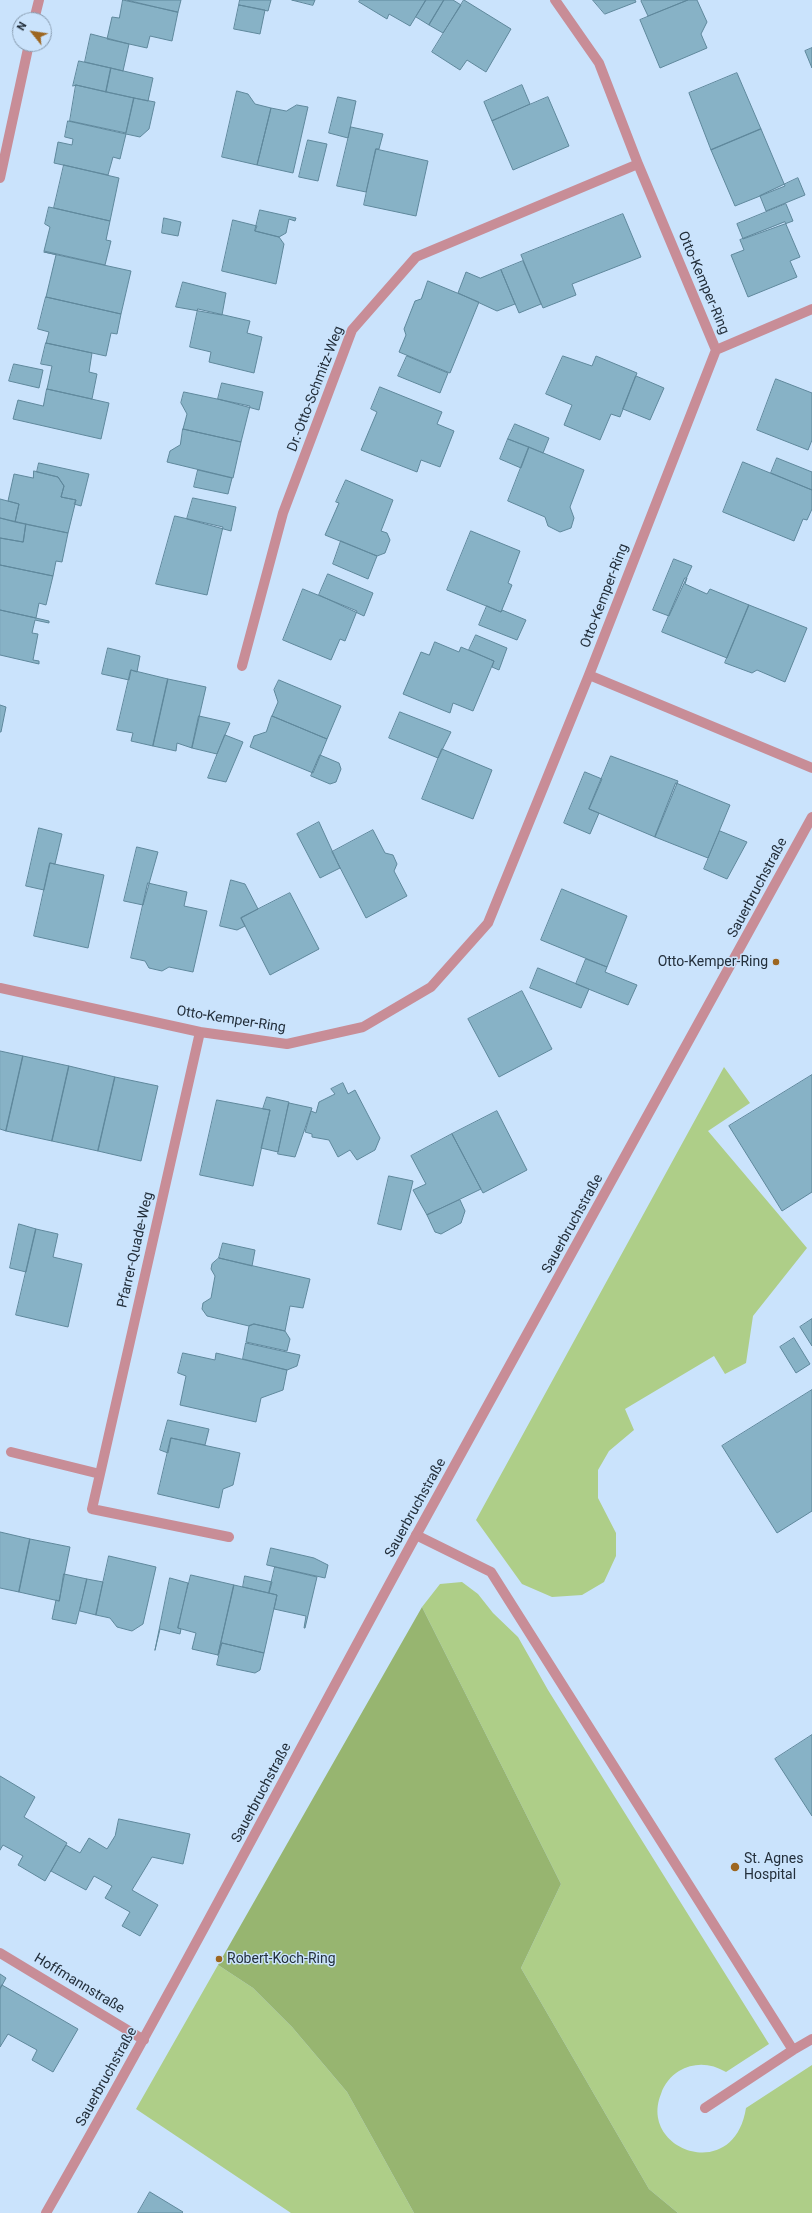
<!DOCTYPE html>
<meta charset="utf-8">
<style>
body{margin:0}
#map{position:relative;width:812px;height:2213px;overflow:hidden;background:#cae3fc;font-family:Roboto,sans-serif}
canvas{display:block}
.north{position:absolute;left:12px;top:12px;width:40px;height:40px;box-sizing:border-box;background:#cae3fc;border:1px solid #879baf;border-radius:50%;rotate:300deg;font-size:11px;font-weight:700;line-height:16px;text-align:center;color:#232f3b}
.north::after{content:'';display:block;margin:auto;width:14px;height:18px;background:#9d6620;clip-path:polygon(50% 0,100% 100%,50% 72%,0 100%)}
</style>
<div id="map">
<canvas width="812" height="2213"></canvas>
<div class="north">N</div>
</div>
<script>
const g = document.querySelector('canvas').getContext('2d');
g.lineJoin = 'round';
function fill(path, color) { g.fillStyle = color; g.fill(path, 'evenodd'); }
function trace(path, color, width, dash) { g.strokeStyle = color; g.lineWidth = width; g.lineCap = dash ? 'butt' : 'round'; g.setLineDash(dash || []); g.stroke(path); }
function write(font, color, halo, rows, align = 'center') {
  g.font = font + ' Roboto,sans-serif'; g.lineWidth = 3; g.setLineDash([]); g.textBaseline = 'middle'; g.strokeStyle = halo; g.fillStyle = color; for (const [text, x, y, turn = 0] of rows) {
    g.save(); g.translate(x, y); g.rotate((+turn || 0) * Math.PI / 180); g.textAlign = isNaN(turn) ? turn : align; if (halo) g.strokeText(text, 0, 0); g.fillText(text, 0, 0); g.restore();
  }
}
fill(new Path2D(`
 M724,1067L750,1103L708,1131L807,1248L753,1316L746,1363L725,1374L714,1356L625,1409L634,1430L609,1451L598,1470V1498L616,1533V1556L604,1582L582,1595L552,1597L522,1584L476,1520Z
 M462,1582L478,1594L493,1613L518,1637L548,1690L769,2044L726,2072C711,2063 694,2062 679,2071C671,2076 664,2084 661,2094C638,2150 734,2185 746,2108L812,2065V2213H678L649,2189L521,1968L561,1884L422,1607L440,1584Z
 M218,1965L253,1988L292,2027L347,2092L414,2213H291L136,2109Z`), '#aece88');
fill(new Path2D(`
 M422,1607L561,1884L521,1968L649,2189L678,2213H414L347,2092L292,2027L253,1988L218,1965Z`), '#97b570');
const building = new Path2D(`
 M123,0L178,12L172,41L150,36L147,48L107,39L112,17L119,18Z
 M127,0H181L178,12Z
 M240,0H271L268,11L239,5Z
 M292,0H315L313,5Z
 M360,0H426L410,26L389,14L387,19L359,2Z
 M426,0H444L429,25L416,17Z
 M444,0H453L461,5L443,33L429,25Z
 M464,0L511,29L486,72L467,60L460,70L432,52Z
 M593,0H635L636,2L605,14Z
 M643,0H688L648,16L641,1Z
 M688,0H697L707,22L701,34L707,48L660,68L640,20Z
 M239,5L265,10L260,34L234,29Z
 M91,34L129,44L123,71L85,62Z
 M812,48V68L805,51Z
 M79,61L111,68L106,92L76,85L73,86Z
 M111,68L153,78L148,101L106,92Z
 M737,73L761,129L711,150L689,93Z
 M76,85L134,98L126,133L70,121Z
 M522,85L530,104L492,121L484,102Z
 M237,91L248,94L255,104L271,108L257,165L222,157Z
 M338,97L356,101L348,138L329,133Z
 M548,97L569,146L513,170L492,121Z
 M134,98L155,102L149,129L140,137L126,134Z
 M297,105L308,107L293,173L257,165L271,108L286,111Z
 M68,121L126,134L120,159L113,157L108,175L54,163L58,142L72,145L73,139L65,137Z
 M351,127L383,134L379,149H376L366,192L337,186Z
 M761,129L785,186L735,206L711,150Z
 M308,140L327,144L318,181L299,177Z
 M376,149L428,161L416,216L364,205Z
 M64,165L119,178L110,221L54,208Z
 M798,178L805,195L766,211L760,196Z
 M786,204L793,221L743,239L737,224Z
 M49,207L110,221L106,240L111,241L105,265L44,251L50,227L45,224Z
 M260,210L296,218L295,221L289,219L286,233L279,237L255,231Z
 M623,214L641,257L572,284L576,295L543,308L521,255Z
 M164,218L181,222L178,236L162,233Z
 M233,220L257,226L255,231L279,237L284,244L276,284L222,271Z
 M785,222L800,257L790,261L797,277L748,297L731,255L744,250L740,240Z
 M44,252L131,271L121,314L46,297L56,255Z
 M523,261L541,304L519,313L501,270Z
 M501,270L515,304L497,311L458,293L466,272L480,278Z
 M428,281L479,302L450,373L399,352L406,335L404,329L415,301L421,299Z
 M183,282L226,293L222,315L176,307Z
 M46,297L121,314L117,334L111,333L106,356L46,343L49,332L38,329Z
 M198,309L250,321L247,333L262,337L254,373L209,362L211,352L190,347Z
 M46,343L92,353L89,372L97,374L92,399L47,389L52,366L41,364Z
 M407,356L448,373L440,393L398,376Z
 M563,356L592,366L596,356L637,373L620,417L611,414L600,440L564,425L572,405L546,394Z
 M14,364L43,370L39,388L9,381Z
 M636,376L664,388L650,420L623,409Z
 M776,379L812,393V440L808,450L757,430Z
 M222,383L263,392L259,410L218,399Z
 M380,387L442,412L437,424L454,431L440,467L421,460L417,472L361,450L377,412L371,409Z
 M47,389L109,403L101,439L13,419L18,400L43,406Z
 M184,392L250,406L241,442L183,429L187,414L181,403Z
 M515,424L549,438L543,453L508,439Z
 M183,429L241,442L233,478L167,462L170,451L180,445Z
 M508,439L529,447L521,468L500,459Z
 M529,447L584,470L570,507L574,518L571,528L560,532L548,526L545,517L508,501Z
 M777,458L812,472V490L771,473Z
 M743,462L812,490V509L807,520L803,519L794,541L723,512Z
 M39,463L89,474L81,506L74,504L76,500L61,497L64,486L58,477L37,472Z
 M198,470L232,478L228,494L194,487Z
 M34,471L58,477L64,486L61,497L76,500L68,533L15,522L19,504L8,501L14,474L33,478Z
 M346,480L393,500L381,531L387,533L390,540L385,553L377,556L325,535L339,503L336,502Z
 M193,498L236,507L231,531L187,519Z
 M0,499L19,504L15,522L0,518Z
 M175,516L223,527L207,595L156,584Z
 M0,518L26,524L23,542L0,538Z
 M26,524L68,533L62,562L56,561L53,576L0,565V538L23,542Z
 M471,531L520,551L508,583L512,585L501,612L447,590Z
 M341,541L377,556L368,579L333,564Z
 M674,559L692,566L669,616L653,610Z
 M0,565L53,576L46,605L39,603L36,618L0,610Z
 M328,574L373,593L364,616L319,595Z
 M685,578H687L685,584L707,594L710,589L749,605L727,658L662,632Z
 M303,589L357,611L345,641L340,639L331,660L283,640Z
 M749,605L807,628L785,682L757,670L752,673L725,663Z
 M487,606L501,612L502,610L526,620L517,640L479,625Z
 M0,610L49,621V623L35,620L32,633L38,634L33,660L39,661V664L0,655Z
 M476,635L507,648L499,670L492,667L494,661L469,650Z
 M435,642L459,652L461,647L494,661L473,711L453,703L450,713L403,694L421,652L429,655Z
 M108,648L140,656L137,672L131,670L129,680L102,674Z
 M131,670L168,679L153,746L131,741L133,733L117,730Z
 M168,679L206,687L192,748L177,743L176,751L153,746Z
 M279,680L341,706L327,739L272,716L278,702L274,690Z
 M0,705L6,707L1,732H0Z
 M400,712L451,732L438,758L389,738Z
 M199,716L230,723L217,754L192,748Z
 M272,716L327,739L313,773L250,747L254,736L266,732Z
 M225,735L243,742L226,782L208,778Z
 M442,749L492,770L473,819L422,799Z
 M320,755L339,763L341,769L336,782L330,784L311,776Z
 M611,756L678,781L655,837L589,809Z
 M585,772L602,779L589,809L599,813L590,834L564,823Z
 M676,783L730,805L708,858L655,837Z
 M319,822L340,868L320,878L297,834Z
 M39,828L62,834L55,864L50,863L44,890L26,886Z
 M373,830L385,853L393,855L397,864L394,871L407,896L366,918L332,852Z
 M720,831L747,842L727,879L704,869Z
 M137,847L158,852L143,905L124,901Z
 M50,863L104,875L88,948L34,936Z
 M231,880L245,884L258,909L241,918L245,926L237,930L220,926Z
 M148,883L187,892L184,906L207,911L193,972L169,967L162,971L149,968L145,961L131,958Z
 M562,889L627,916L607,967L541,940Z
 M290,893L319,949L270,975L241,918Z
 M586,959L607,967L605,972L637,985L628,1005L576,984Z
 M538,968L589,989L581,1008L530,988Z
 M522,991L552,1049L499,1077L468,1019Z
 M0,1051L23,1056L6,1131L0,1129Z
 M23,1056L69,1066L52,1141L6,1131Z
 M69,1066L115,1077L98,1151L52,1141Z
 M812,1075V1192L782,1211L729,1126Z
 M115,1077L158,1086L141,1161L98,1151Z
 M343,1083L348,1094L355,1090L380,1138L375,1150L357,1160L350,1150L338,1157L329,1140L312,1137V1134L305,1132L311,1111L316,1113L319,1102L335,1094L331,1089Z
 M267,1097L289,1102L278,1152L261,1148L270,1110L263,1109Z
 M217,1100L270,1110L253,1186L200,1175Z
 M289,1103L312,1108L295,1157L278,1154Z
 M497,1111L527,1170L483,1193L452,1134Z
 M452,1134L481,1189L427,1215L413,1190L426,1184L411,1156Z
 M389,1176L413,1181L401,1230L378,1224Z
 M460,1200L465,1211L461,1223L441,1234L435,1232L427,1215Z
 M19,1224L36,1229L26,1272L10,1268Z
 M36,1229L58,1234L53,1257L82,1264L68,1327L16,1315Z
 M223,1243L255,1250L252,1266L219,1258Z
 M219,1258L310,1279L303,1308L290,1306L285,1331L254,1324L249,1326L207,1316L202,1309L203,1303L211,1298L215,1276L211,1269L212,1264Z
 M812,1319V1346L800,1327Z
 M254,1324L285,1331L290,1339L287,1351L246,1342L249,1326Z
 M794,1338L810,1364L796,1373L780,1347Z
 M246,1343L300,1355L297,1366L287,1370L243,1359Z
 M183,1353L215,1360L216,1353L287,1370L283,1390L261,1398L256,1422L180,1405L186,1376L178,1373Z
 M812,1390V1511L777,1533L722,1446Z
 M168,1420L209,1429L205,1445L171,1438L168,1453L160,1450Z
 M171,1438L240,1453L233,1485L223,1489L219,1508L158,1494Z
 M0,1532L30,1539L19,1592L0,1588Z
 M30,1539L70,1547L59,1601L19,1592Z
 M271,1548L314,1558L328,1565L325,1578L267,1565Z
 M109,1556L156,1567L143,1624L132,1631L117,1627L110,1618L96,1615Z
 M275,1567L317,1577L305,1628H304L306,1616L274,1609L277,1595L269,1593Z
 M64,1574L87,1579L76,1624L52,1619L56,1600L59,1601Z
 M191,1575L234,1585L218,1655L192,1649L196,1633L178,1628Z
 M245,1576L272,1582L269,1593L243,1587Z
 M170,1578L188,1583L178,1628L181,1629L180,1634L160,1629L155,1650Z
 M87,1579L103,1582L96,1615L80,1611Z
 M234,1585L277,1595L264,1653L222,1643L218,1655Z
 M222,1643L264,1653L260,1670L255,1673L217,1665Z
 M812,1735V1816L775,1759Z
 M0,1776L35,1797L24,1817L67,1843L45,1881L18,1865L23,1856L3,1845L0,1850Z
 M119,1819L190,1834L183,1864L152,1857L132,1890L158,1905L140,1936L122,1926L130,1912L105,1898L112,1886L94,1876L86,1890L51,1871L66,1845L80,1853L89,1838L107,1849L115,1836Z
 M0,1974L6,1978L0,1989Z
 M2,1985L78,2029L53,2072L32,2060L37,2050L8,2034L0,2047V1989Z
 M150,2192L183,2212L182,2213H138Z`);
fill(building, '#87b2c6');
trace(building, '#5f889c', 1);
trace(new Path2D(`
 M416,1535L491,1572L793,2050L705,2108
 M793,2050L812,2039`), '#c88d97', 10);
trace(new Path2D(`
 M34,20L39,0
 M0,178L29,44
 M716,350L812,309
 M242,666L283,513L352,330L416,257L638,164
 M589,675L812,768
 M0,988L200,1032L287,1044L363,1027L431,987L488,923L589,675L716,350L638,164L599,63L555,0
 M11,1452L100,1474L200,1032
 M100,1474L92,1509L229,1537
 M0,1953L144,2040
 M46,2213C173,1991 291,1764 414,1539C546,1298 680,1058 812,817`), '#c88d97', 10);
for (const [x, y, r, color] of [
 [776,962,4,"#9d6620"],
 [735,1867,5,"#9d6620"],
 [219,1959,4,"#9d6620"]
]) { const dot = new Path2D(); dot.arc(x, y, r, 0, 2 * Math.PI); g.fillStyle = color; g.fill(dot); trace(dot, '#cae3fc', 1.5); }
write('14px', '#232f3b', '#cae3fc', [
 ["Otto-Kemper-Ring",703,283,67],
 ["Dr.-Otto-Schmitz-Weg",316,389,-69],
 ["Otto-Kemper-Ring",605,596,-69],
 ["Sauerbruchstraße",758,888,-62],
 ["Otto-Kemper-Ring",231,1020,9],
 ["Sauerbruchstraße",573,1224,-61],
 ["Pfarrer-Quade-Weg",136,1250,-77],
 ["Sauerbruchstraße",416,1508,-61],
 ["Sauerbruchstraße",262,1793,-62],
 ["Hoffmannstraße",79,1984,31],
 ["Sauerbruchstraße",107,2077,-61]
]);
write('14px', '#232f3b', '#cae3fc', [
 ["Otto-Kemper-Ring",768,962,"right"],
 ["St. Agnes",744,1859],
 ["Hospital",744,1875],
 ["Robert-Koch-Ring",227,1959]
], 'left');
</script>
